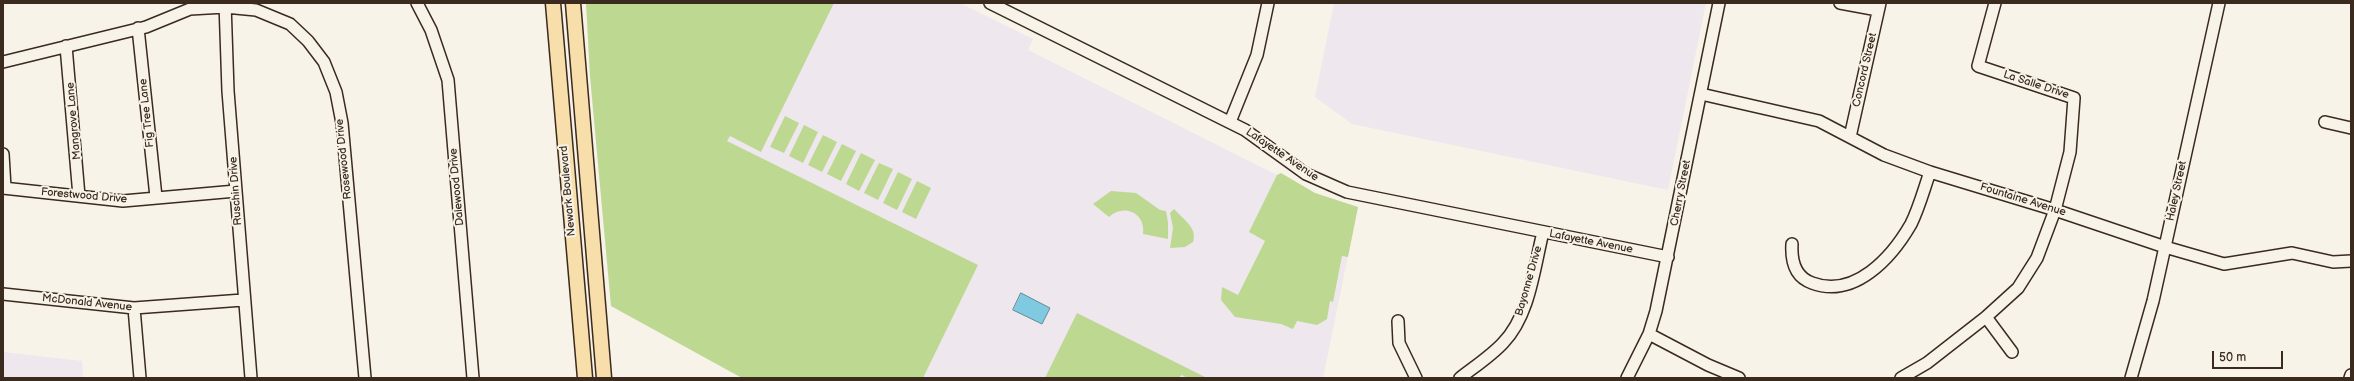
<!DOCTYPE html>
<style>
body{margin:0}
#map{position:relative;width:2354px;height:381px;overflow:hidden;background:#f7f3e8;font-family:"Balsamiq Sans",sans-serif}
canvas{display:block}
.frame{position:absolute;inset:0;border:4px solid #3b2a1e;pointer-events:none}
.scale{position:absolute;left:2212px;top:351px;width:71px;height:18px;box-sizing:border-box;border:2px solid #3b2a1e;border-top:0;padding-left:5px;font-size:12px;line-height:14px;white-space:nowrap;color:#3b2a1e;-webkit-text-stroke:3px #f7f3e8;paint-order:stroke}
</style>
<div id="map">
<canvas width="2354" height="381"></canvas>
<div class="frame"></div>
<div class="scale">50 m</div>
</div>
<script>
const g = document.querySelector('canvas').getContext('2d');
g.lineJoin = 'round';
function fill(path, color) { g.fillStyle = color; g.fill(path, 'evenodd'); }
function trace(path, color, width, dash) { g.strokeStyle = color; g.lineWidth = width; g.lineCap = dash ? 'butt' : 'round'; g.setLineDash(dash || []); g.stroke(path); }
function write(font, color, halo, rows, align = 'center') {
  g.font = font + ' "Balsamiq Sans",sans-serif'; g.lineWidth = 4; g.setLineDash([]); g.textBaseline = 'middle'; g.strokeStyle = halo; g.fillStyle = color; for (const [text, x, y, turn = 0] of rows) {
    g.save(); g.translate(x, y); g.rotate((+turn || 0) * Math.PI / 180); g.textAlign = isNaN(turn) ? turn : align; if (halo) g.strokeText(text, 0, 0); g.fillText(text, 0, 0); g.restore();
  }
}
fill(new Path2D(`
 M586,3H960L1033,39L1028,50L1277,175L1281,173L1315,193L1358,207L1323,378H742L611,306L590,76Z
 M1334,3H1706L1668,190L1352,124L1315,97Z
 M3,352L82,361L83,378H3Z`), '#eee7ee');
fill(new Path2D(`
 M586,3H834L761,152L730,136L727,141L978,265L923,378H742L611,306L590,76Z
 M785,116L799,123L784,153L770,147Z
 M804,125L818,132L803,163L789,156Z
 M823,135L837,142L822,172L808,165Z
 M842,144L856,151L841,181L827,174Z
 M861,153L875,160L859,191L846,184Z
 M879,163L893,169L878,200L864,193Z
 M898,172L912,179L897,210L883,203Z
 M1281,173L1315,193L1358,207L1348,257L1342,256L1333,302L1330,301L1327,319L1317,325L1297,321L1293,329L1281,324L1235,317L1221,300L1222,287L1238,295L1265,241L1249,232L1277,175Z
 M917,181L931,188L916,219L902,212Z
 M1111,191L1136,193L1160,210L1166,211L1168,222V239L1143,234C1146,213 1124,203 1109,217L1093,204Z
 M1174,209C1183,219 1198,228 1193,242L1185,247L1170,248L1173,228L1170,213Z
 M1077,313L1207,378H1187L1182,375L1178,378H1045Z`), '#bdd991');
const water = new Path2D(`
 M1021,293L1050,308L1042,324L1013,310Z`);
fill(water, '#80cae1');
trace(water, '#648a93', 1);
const minor = new Path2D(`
 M225,3L228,91L251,378
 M417,3L431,30L448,80L473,378
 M990,3L1245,130L1306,174L1347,192L1668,257
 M1840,3L1878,10
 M138,28L156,197
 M66,46L79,196
 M3,62L146,27L190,9L225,7L256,10L290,24L308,41L324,62L336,92L342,123L365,378
 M1701,94L1819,121L1884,155L1930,172L2055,210L2165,247L2224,264L2292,253L2333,262L2351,261
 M1230,122L1257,55L1268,3
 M2325,122L2351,128
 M1850,137L1880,3
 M3,154L5,188
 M3,188L123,201L236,191
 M1792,244C1791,261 1795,277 1812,283C1855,299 1892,257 1911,224C1919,208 1924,189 1930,172
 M3,294L134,308L243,300
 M134,308L140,378
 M1986,317L2012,352
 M1398,321L1399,343L1416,378
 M1649,334L1708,365L1739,378
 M1460,378C1474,367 1491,356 1503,343C1530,315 1534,268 1543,232
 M1627,378L1649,334L1656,311L1719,3
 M1901,378L1927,363L1986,317L2018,288L2037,258L2055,210L2070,152L2074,98L1978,66L1995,3
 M2131,378L2153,301L2219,3
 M2350,378L2351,375`);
const major = new Path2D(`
 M553,3L585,378
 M573,3L604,378`);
trace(minor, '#3b2a1e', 14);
trace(major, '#3b2a1e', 17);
trace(minor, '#f7f3e8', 11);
trace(major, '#f8deab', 14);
write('11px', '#3b2a1e', '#f7f3e8', [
 ["Concord Street",1865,70,-77],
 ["La Salle Drive",2036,85,18],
 ["Fig Tree Lane",147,113,-96],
 ["Mangrove Lane",74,121,-95],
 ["Lafayette Avenue",1282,155,34],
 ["Rosewood Drive",344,159,-96],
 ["Dalewood Drive",457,187,-95],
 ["Ruschin Drive",236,191,-94],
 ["Newark Boulevard",568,191,-95],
 ["Haley Street",2177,191,-78],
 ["Cherry Street",1681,193,-79],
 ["Forestwood Drive",84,196,5],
 ["Fountaine Avenue",2023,200,17],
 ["Lafayette Avenue",1591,242,11],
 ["Bayonne Drive",1529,281,-74],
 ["McDonald Avenue",87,303,6]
]);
</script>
